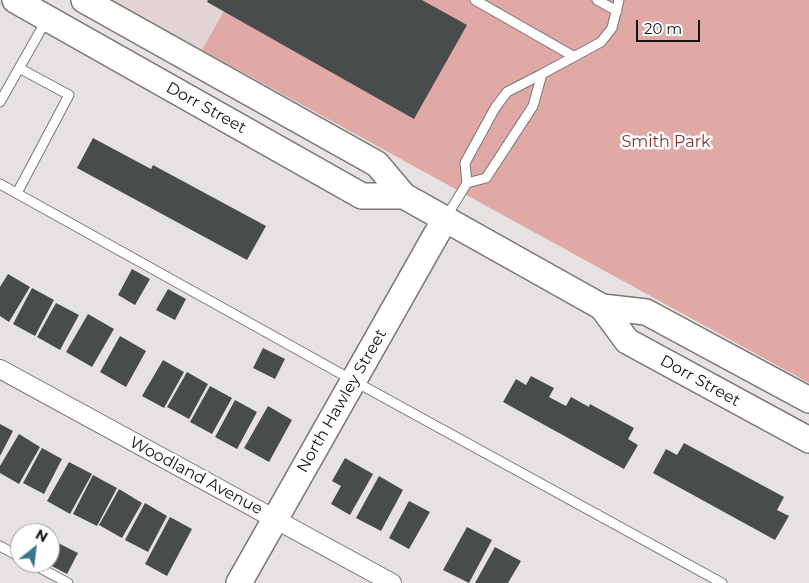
<!DOCTYPE html>
<style>
body{margin:0}
#map{position:relative;width:809px;height:583px;overflow:hidden;background:#e6e2e2;font-family:Montserrat,sans-serif}
canvas{display:block}
.north{position:absolute;left:10px;top:523px;width:50px;height:50px;box-sizing:border-box;background:#fff;border:1px solid #a1a1a1;border-radius:50%;rotate:29deg;font-size:14px;font-weight:700;line-height:20px;text-align:center;color:#151313}
.north::after{content:'';display:block;margin:auto;width:18px;height:22px;background:#37778b;clip-path:polygon(50% 0,100% 100%,50% 72%,0 100%)}
.scale{position:absolute;left:636px;top:20px;width:64px;height:22px;box-sizing:border-box;border:2px solid #151313;border-top:0;padding-left:6px;font-size:15px;line-height:18px;white-space:nowrap;color:#151313;-webkit-text-stroke:4px #fff;paint-order:stroke}
</style>
<div id="map">
<canvas width="809" height="583"></canvas>
<div class="north">N</div>
<div class="scale">20 m</div>
</div>
<script>
const g = document.querySelector('canvas').getContext('2d');
g.lineJoin = 'round';
function fill(path, color) { g.fillStyle = color; g.fill(path, 'evenodd'); }
function trace(path, color, width, dash) { g.strokeStyle = color; g.lineWidth = width; g.lineCap = dash ? 'butt' : 'round'; g.setLineDash(dash || []); g.stroke(path); }
function write(font, color, halo, rows, align = 'center') {
  g.font = font + ' Montserrat,sans-serif'; g.lineWidth = 5; g.setLineDash([]); g.textBaseline = 'middle'; g.strokeStyle = halo; g.fillStyle = color; for (const [text, x, y, turn = 0] of rows) {
    g.save(); g.translate(x, y); g.rotate((+turn || 0) * Math.PI / 180); g.textAlign = isNaN(turn) ? turn : align; if (halo) g.strokeText(text, 0, 0); g.fillText(text, 0, 0); g.restore();
  }
}
fill(new Path2D(`
 M110,0H230L202,50Z`), '#e1d4d3');
fill(new Path2D(`
 M230,0H809V383L202,50Z`), '#e1a9a6');
fill(new Path2D(`
 M208,0H422L467,25L414,119L207,2Z
 M93,138L151,169L153,165L266,226L247,260L77,168Z
 M132,269L150,279L135,305L118,295Z
 M8,274L30,287L9,322L0,316V287Z
 M32,288L54,300L35,336L13,324Z
 M168,289L186,299L175,320L156,310Z
 M56,303L79,315L60,350L37,337Z
 M88,314L114,329L92,367L66,352Z
 M120,336L146,351L126,387L100,372Z
 M263,348L285,359L275,379L253,368Z
 M163,360L184,372L164,408L142,396Z
 M187,372L208,384L189,419L167,407Z
 M531,376L554,388L549,397L566,406L571,397L589,407L590,404L634,428L628,439L638,445L624,469L503,402L516,379L526,385Z
 M210,386L232,398L212,434L190,422Z
 M235,400L257,412L237,449L215,437Z
 M268,406L292,420L269,462L244,448Z
 M0,424L13,431L0,456Z
 M19,434L40,447L19,484L0,473V466Z
 M684,443L784,497L777,510L789,516L775,540L653,473L666,449L677,455Z
 M42,448L62,459L44,494L23,483Z
 M345,458L373,474L350,515L331,504L341,486L332,481Z
 M69,462L92,474L70,514L47,501Z
 M93,475L117,488L97,526L73,514Z
 M379,476L403,490L381,531L356,518Z
 M119,489L142,503L122,538L99,525Z
 M409,501L430,512L409,549L389,538Z
 M145,503L167,516L148,552L125,540Z
 M170,517L192,529L167,576L145,564Z
 M467,527L492,540L469,583L443,570Z
 M58,543L78,553L67,574L46,563H50V557Z
 M495,547L521,561L508,583H475Z`), '#494c4d');
const lane = new Path2D(`
 M475,0L573,56
 M597,0L617,11
 M542,74L601,42L612,28L619,0
 M0,102L47,19
 M0,184L354,381L722,583
 M17,193L69,95L19,68
 M445,219L467,183L465,163L495,108L507,92L542,74L533,106L486,178L467,183
 M0,546L20,557
 M31,563L68,583`);
const street = new Path2D(`
 M0,369L392,583`);
const secondary = new Path2D(`
 M15,0L362,196H404
 M84,0L377,164L404,196L602,307L646,312L809,400
 M602,307L627,341L809,440
 M239,583L445,219`);
trace(lane, '#7a7676', 11);
trace(street, '#7a7676', 20);
trace(secondary, '#7a7676', 28);
trace(lane, '#fff', 9);
trace(street, '#fff', 18);
trace(secondary, '#fff', 25);
write('16px', '#151313', '#fff', [
 ["Dorr Street",206,108,29],
 ["Dorr Street",700,381,29],
 ["North Hawley Street",342,401,-60],
 ["Woodland Avenue",196,476,28]
]);
write('16px', '#853030', '#fff', [
 ["Smith Park",666,142]
]);
</script>
